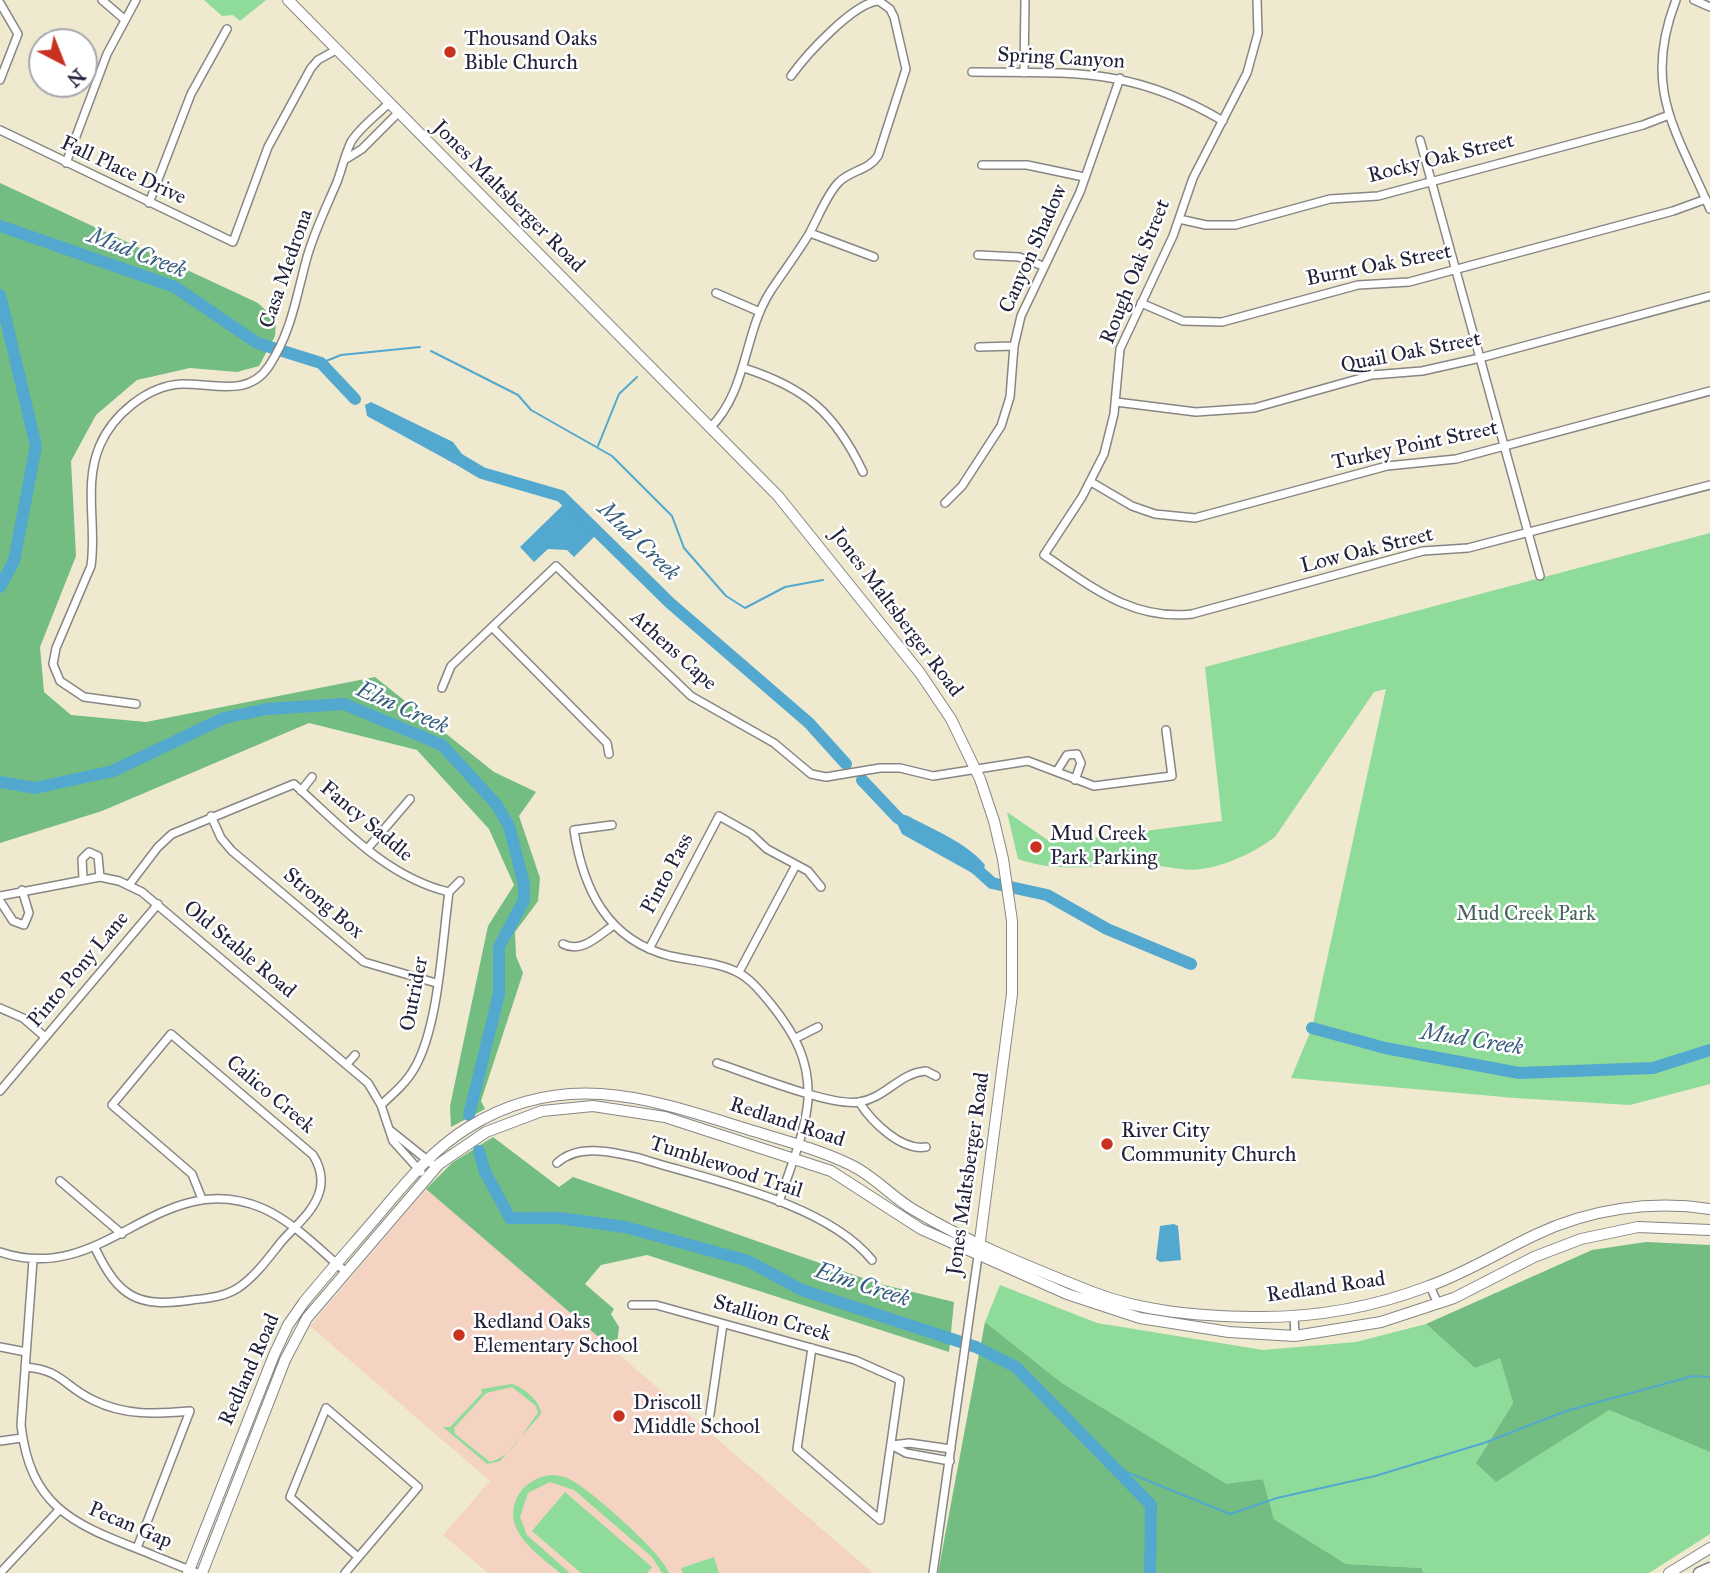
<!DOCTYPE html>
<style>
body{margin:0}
#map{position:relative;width:1710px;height:1573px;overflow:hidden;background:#eee9cf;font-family:"IM FELL Great Primer",serif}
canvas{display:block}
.north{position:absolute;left:28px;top:28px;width:70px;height:70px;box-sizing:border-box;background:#fff;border:2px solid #a7a7b1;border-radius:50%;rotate:138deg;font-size:19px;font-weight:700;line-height:28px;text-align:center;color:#22223b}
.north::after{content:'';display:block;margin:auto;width:24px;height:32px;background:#c8321e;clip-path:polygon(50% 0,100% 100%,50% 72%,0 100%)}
</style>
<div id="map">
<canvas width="1710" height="1573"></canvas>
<div class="north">N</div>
</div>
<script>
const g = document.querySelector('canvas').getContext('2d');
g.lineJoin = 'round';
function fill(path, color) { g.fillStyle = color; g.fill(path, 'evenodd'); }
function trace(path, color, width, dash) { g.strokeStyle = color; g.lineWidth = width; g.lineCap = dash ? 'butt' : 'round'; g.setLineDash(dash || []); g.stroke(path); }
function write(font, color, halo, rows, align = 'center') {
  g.font = font + ' "IM FELL Great Primer",serif'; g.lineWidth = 5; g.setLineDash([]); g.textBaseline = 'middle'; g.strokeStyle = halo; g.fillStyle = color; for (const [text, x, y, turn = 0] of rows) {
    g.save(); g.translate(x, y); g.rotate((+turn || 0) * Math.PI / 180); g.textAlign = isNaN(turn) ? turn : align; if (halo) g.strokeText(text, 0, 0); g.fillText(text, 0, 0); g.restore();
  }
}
fill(new Path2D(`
 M426,1189L616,1352L873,1573H488L443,1535L490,1481L310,1326Z`), '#f5d3c2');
fill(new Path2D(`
 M204,0H266L240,21L233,15L222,16Z
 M1710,533V1084L1630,1105L1515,1098L1291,1078L1312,1028L1386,689L1374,692L1275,837C1255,852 1226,866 1201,869C1184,872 1164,865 1147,865C1102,863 1062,875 1018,859L1007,812L1052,843L1222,821L1205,667Z
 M1000,1285L1097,1323L1263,1350L1356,1342L1426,1324L1475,1368L1500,1357L1513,1403L1476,1463L1609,1410L1710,1452V1534L1649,1573H1423L1422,1568L1346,1564L1274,1519L1263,1479L1226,1485L1062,1383L985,1322Z
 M512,1384C524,1387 541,1402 541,1414L500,1461L487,1464L486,1463L443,1427H450L482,1393L481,1389ZM512,1387L536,1406L538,1413C525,1429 512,1457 490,1462L455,1434L454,1428L486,1393Z
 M550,1475C558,1475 564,1476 571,1480C591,1490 663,1554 669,1573H662L652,1557L574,1490L550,1482L528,1493L520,1517L527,1535L570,1573H560C538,1554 498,1529 519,1494C526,1483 537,1477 550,1475Z
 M565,1492L652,1567L647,1573H581L532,1531Z
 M714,1557L719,1573H683L681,1568Z`), '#8fdc9a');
fill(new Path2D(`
 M0,183L258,303L276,320L275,336L259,366L237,372L190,368L137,380L96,415L71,461L76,556L40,647L44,692L71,715L146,722L375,677L494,772L536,792L519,816L540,878L538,901L515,932L516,956L523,973L481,1101L485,1109L451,1127L450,1106L488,926L514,885L489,829L417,750L309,723L102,811L0,843Z
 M493,1137L559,1187L573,1177L880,1284L954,1302L949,1352L647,1255L601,1265L585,1284L614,1309L611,1314L619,1327L616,1352L426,1189L452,1163Z
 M1646,1242L1710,1245V1452L1609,1410L1496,1482L1476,1463L1513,1403L1500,1358L1475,1368L1426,1324L1592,1250Z
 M985,1322L1062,1383L1226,1484L1263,1479L1274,1519L1346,1564L1422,1568L1423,1573H938Z`), '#73bc82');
fill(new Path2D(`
 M371,402L453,442L465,458L462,464L453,463L367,416L365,405Z
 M564,504L596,535L574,557L567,550L548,549L534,562L520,547Z
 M906,815C932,829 966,842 985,865L981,878L902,834L896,821Z
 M1174,1224L1178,1226L1181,1260L1160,1262L1156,1259L1160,1226Z`), '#53a8cf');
trace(new Path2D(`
 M431,351L518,395L531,410L612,456L672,516L684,548L726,596L745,608L785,587L823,580
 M321,363L341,355L420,347
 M598,446L619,394L637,377
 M1114,1467L1230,1514L1277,1498L1375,1476L1484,1443L1566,1411L1693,1376L1710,1377`), '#53a8cf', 2);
trace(new Path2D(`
 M0,226L175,287L257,343L321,363L355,399
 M0,295L36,446L14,561L0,587
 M450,454L482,473L561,496L670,603L809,723L846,764
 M862,780L898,818L911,826
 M0,782L35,788L113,771L224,718L267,709L344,704L442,745L496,804L509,826L524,884V900L499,947V994L469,1115
 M971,864L992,883L1047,895L1107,929L1191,964
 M1312,1028L1385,1048L1519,1073L1653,1068L1710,1050
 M479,1151L485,1172L510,1218H559L625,1227L748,1261L802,1290L976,1347L1016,1367L1151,1505L1150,1573`), '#53a8cf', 12);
const minor = new Path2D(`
 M102,0L124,19
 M1257,0L1258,33L1247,73L1193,178L1173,236L1120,349L1114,414L1104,454L1082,497L1044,555C1091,586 1132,621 1192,614L1423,551L1468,548L1710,485
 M1676,0C1642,88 1676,130 1710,209
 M1694,0L1710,7
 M0,3L18,34L0,80
 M972,72C1074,73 1132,67 1223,121
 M1024,73L1025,0
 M0,130L233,242L268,147L311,68L318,60L336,50
 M1420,140L1540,576
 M346,159L362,149L398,113
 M66,163L107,54L136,0
 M982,165H1027L1084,177
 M149,203L191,94L227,29
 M1179,219L1206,225H1235L1330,199L1378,196L1643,125L1669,115
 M810,233L874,257
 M978,255L1019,257L1043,266
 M716,293L760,312
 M1141,303L1183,321L1222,322L1358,285L1409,282L1673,211L1706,199
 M979,347L1014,346
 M744,368C806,388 835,413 863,472
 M1116,402L1196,412L1254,408L1372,375L1422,371L1480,358L1710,296
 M710,428C748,390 743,335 770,292C783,272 797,254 809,234C818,218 826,196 838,183C850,170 868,171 878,156L906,69L894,17L890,9L879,1C854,2 806,55 791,76
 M1091,482L1132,506L1155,514L1195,518L1387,466L1456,459L1710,391
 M945,503L962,486L1001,426L1010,397L1014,346L1021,316L1080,192L1120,78
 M492,627L607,743L609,754
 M442,688L451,666L556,566L691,696L774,743L811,774L826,777L880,768H900L933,776L1028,761L1094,786L1172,776L1166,730
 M136,704L84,697L60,681L53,664L56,648L91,566C97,526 83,484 100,445C113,415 147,386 181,384C213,383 248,398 269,366C291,333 296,298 306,261C313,234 326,208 337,182C342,169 345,154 351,142C359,128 377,115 388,104
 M1057,771L1067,755L1077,754L1081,763L1075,780
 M301,791L312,777
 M211,816L221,838L232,851L364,962L436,983
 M612,825L574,830C583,889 607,940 670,956C692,961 717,962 737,972C751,979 761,992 771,1004C795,1034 810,1061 808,1100C805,1135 789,1170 779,1202
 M368,848L410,799
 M83,878L82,859L89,852L98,856L100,877
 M129,885L158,847L172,834L294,784C341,826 386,877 449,892
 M0,896L100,877L119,881L142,892L368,1083L381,1105L393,1141L421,1172
 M0,901L13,921L24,925L29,913L22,890
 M563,944C582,954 599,935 614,925
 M649,949L719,816L751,834L767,849L808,871L821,887
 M739,972L796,865
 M0,1008L23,1018L45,1037
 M796,1038L818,1027
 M717,1063C748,1073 831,1107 859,1102C886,1098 899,1073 926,1071L936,1076
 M347,1064L355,1055
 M0,1091L158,904
 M859,1102C872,1122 901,1151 926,1147
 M381,1105C393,1094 406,1083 414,1069C439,1027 442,942 449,892L460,881
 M391,1131L436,1167
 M557,1163C578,1143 613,1152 639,1158C709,1180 825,1202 872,1260
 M60,1181L122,1234
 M95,1248C119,1298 138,1308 192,1300C208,1298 224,1297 238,1288C255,1277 269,1257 282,1241C296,1225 314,1212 320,1190C323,1177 320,1166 313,1155L171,1034L112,1105L192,1174L202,1199
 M0,1252C106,1288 158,1165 262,1208C294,1222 320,1250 346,1272
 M33,1260L21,1425C30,1505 71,1523 138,1549C158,1557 178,1566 198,1573
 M1430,1286L1438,1304
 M632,1305H656L855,1360L900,1380L880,1520
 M1294,1316L1295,1336
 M0,1347L26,1352
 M812,1348L797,1449L880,1520
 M25,1367C63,1370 63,1386 93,1400C125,1416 156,1414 190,1411L137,1548
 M710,1414L723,1324
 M0,1441L22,1438
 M891,1445L906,1453L950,1461
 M892,1445L909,1443L951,1449
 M0,1573L60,1509
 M345,1573L418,1487L326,1408L290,1497L358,1557
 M933,1573L978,1256`);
const major = new Path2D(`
 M288,0L778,496L920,673L951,719L980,779L994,821L1003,859L1012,921V994L979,1248
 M188,1573L274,1355L288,1325L304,1302C327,1274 351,1247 375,1219C404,1185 431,1150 469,1127C565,1068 650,1099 747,1129C782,1140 818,1149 851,1165C874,1176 892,1197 914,1210C969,1243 1032,1268 1092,1292C1143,1312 1199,1316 1253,1317C1312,1318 1374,1307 1429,1286C1466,1273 1499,1252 1535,1235C1589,1209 1651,1200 1710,1209
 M202,1573L285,1360L307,1318L439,1164L486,1132L542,1111L593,1106L665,1117L831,1171L921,1229L1067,1294L1140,1318L1229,1332L1295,1336L1381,1322L1454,1298L1534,1257L1581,1239L1638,1227L1710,1230
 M1669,1573L1710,1548`);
const highway = new Path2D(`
 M1699,1573L1710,1568`);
trace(minor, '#888685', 10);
trace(major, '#888685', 12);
trace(highway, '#888685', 13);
trace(minor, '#fff', 7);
trace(major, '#fff', 10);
trace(highway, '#fff', 10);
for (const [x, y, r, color] of [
 [450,52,7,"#c8321e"],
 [1036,847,7,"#c8321e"],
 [1107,1144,7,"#c8321e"],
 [459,1335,7,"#c8321e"],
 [619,1416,7,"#c8321e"]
]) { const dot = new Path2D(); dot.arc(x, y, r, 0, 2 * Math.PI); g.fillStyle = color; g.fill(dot); trace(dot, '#fff', 2.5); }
write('21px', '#22223b', '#fff', [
 ["Thousand Oaks",464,40],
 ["Bible Church",464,64],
 ["Mud Creek",1050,835],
 ["Park Parking",1050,859],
 ["River City",1121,1132],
 ["Community Church",1121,1156],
 ["Redland Oaks",473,1323],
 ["Elementary School",473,1347],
 ["Driscoll",633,1404],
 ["Middle School",633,1428]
], 'left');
write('21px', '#22223b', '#fff', [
 ["Spring Canyon",1061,59,3],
 ["Rocky Oak Street",1441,159,-14],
 ["Fall Place Drive",123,171,25],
 ["Jones Maltsberger Road",508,197,45],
 ["Canyon Shadow",1034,249,-66],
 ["Burnt Oak Street",1379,266,-11],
 ["Casa Medrona",287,269,-71],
 ["Rough Oak Street",1136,272,-68],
 ["Quail Oak Street",1411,353,-11],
 ["Turkey Point Street",1415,446,-12],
 ["Low Oak Street",1367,551,-14],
 ["Jones Maltsberger Road",896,613,53],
 ["Athens Cape",673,651,42],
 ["Fancy Saddle",366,822,40],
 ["Pinto Pass",668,874,-62],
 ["Strong Box",323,904,40],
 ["Old Stable Road",239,950,40],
 ["Pinto Pony Lane",79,970,-50],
 ["Outrider",415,994,-79],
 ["Calico Creek",270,1095,40],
 ["Redland Road",787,1123,18],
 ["Tumblewood Trail",726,1168,18],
 ["Jones Maltsberger Road",969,1174,-82],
 ["Redland Road",1326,1288,-8],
 ["Stallion Creek",772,1319,16],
 ["Redland Road",250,1370,-66],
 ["Pecan Gap",130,1526,23]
]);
write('21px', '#48635c', '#fff', [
 ["Mud Creek Park",1526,915]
]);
write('italic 23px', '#385e7e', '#fff', [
 ["Mud Creek",137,254,21],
 ["Mud Creek",638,542,44],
 ["Elm Creek",402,709,24],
 ["Mud Creek",1472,1041,9],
 ["Elm Creek",862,1286,18]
]);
</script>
